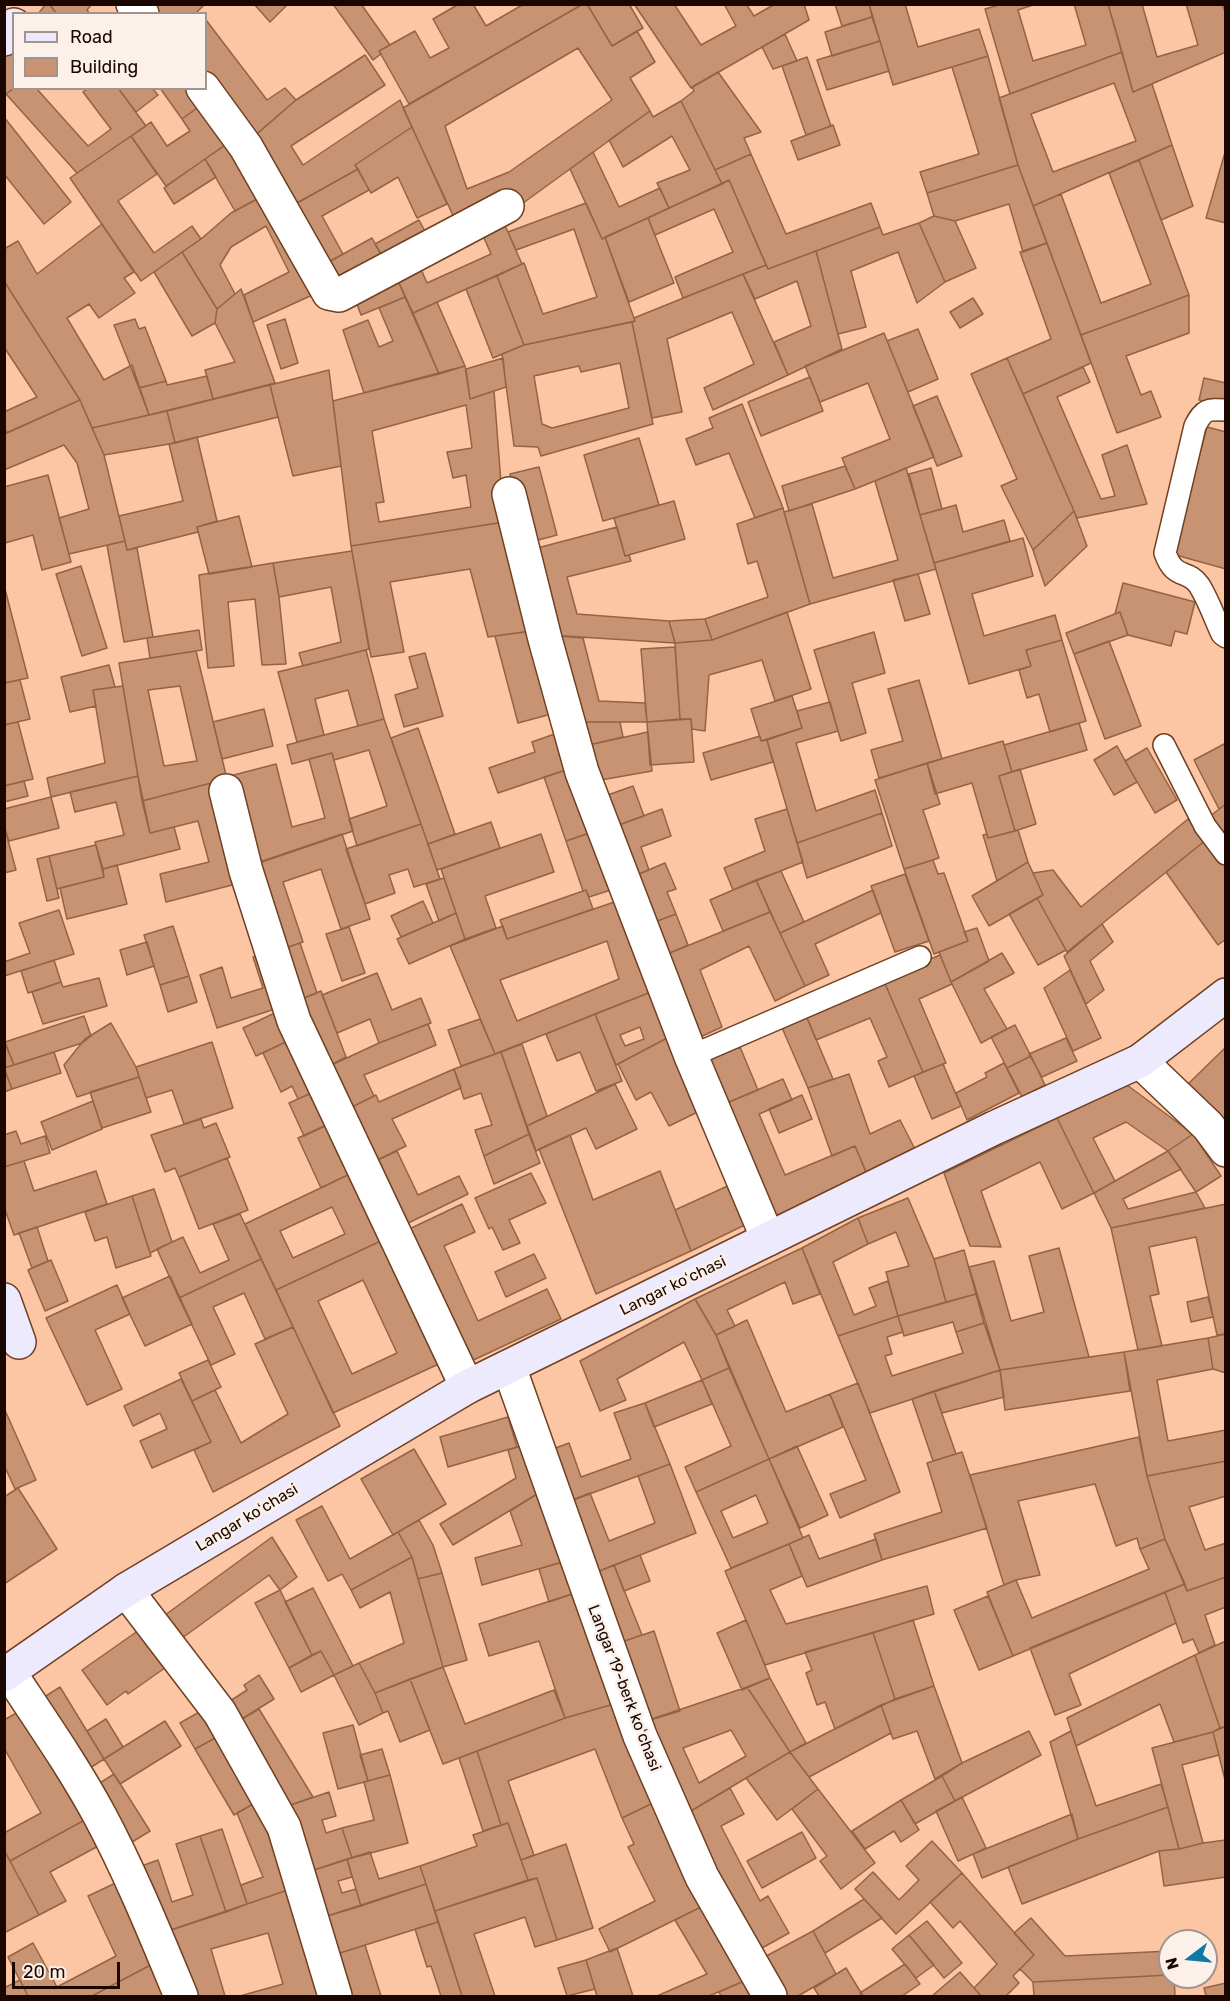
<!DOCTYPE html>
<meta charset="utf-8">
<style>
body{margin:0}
#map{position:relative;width:1230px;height:2001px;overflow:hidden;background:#fcc5a3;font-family:Rubik,sans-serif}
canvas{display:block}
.frame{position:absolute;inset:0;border:6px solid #1a0800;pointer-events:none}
.legend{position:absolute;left:12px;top:12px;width:195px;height:78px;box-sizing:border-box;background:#fcf0ea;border:2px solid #a2938c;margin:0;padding:8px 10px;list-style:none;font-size:18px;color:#1a0800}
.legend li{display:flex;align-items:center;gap:12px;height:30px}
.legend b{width:30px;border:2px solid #a2938c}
.north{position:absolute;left:1158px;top:1929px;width:60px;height:60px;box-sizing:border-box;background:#fcf0ea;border:2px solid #a2938c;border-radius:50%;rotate:254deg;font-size:16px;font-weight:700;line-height:24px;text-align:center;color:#1a0800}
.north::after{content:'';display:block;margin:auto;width:21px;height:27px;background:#0e79a3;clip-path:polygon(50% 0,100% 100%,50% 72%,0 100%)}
.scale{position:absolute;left:12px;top:1962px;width:108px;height:27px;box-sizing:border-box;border:3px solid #1a0800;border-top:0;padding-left:8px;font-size:18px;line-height:21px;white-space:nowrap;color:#1a0800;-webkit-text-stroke:4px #fcf0ea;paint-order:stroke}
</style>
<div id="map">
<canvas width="1230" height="2001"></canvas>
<div class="frame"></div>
<ul class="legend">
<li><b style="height:8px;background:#edeafd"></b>Road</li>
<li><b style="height:16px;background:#c79372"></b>Building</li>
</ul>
<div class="north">N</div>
<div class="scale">20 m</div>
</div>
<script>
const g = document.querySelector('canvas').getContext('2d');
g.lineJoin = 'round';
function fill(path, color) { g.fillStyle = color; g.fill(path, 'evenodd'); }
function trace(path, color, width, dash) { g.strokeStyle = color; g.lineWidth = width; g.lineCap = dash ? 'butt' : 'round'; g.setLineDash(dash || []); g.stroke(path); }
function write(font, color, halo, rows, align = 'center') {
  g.font = font + ' Rubik,sans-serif'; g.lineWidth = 5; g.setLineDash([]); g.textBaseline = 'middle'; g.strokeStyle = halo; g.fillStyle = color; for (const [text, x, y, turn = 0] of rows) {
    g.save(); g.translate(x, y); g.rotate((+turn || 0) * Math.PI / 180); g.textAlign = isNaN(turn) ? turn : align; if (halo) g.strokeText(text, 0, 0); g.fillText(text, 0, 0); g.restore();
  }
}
const building = new Path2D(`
 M46,4H49L57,14H38Z
 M49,4H92L87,10L90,14H57Z
 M149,4H205L195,14H158Z
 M254,4H288L270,22Z
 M333,4H361L390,45L379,51L381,54L373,60Z
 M459,4H473L486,26L524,4H583L409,104L379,51L415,31L430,58L449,48L433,19Z
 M583,4H587L612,46L637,31L655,62L630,78L650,111L519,206L457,224L403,108ZM578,48L612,100L509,172L467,189L445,126Z
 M587,4H629L643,28L612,46Z
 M634,4H674L701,45L736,26L724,4H746L754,16L775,4H804L809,20L691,88Z
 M835,4H869L872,17L842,26Z
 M869,4H905L918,47L979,29L988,56L893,85Z
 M1002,4H1036L1018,10L1033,61L1086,45L1074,4H1108L1122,52L1010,94L985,9Z
 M1108,4H1142L1157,57L1198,45L1186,4H1222L1226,14V52L1133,92Z
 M872,17L880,41L832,56L825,32Z
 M206,20L267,100L285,88L296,100L253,137L206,77Z
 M785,34L797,61L773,69L762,47Z
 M880,41L889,71L827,90L817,60Z
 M14,44V88L6,94L4,93V56Z
 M1122,52L1133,92L1152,84L1172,145L1033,206L1018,165L999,98ZM1114,83L1136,141L1053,172L1031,114Z
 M365,55L385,85L291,146L303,165L400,100L412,127L355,165L358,169L290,207L249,141L296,100Z
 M988,56L1018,165L927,193L920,172L979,154L952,67Z
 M807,57L831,126L806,135L782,66Z
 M718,72L761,132L744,138L751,154L715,170L681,101L694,91L692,87Z
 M14,88H36L88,146L111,129L83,92L88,88H118L146,126L77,173L6,94Z
 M118,88H152L158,95L136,112Z
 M160,88H194L204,103L182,119Z
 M681,101L722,184L669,208L657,183L690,170L672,136L623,167L609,140L650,111L653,117Z
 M204,103L234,139L166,186L131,136L151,122L167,146L190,131L182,119Z
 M4,117L71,202L44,224L4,174Z
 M833,125L840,145L798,160L791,141Z
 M412,127L447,204L417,218L398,177L371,193L355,165Z
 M131,136L157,174L118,201L154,253L192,226L201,239L141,281L70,178Z
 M229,142L261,197L235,211L205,159Z
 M1172,145L1193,206L1161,220L1139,160Z
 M1226,149V223L1206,218Z
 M593,152L619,207L660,188L669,208L602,239L570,169Z
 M751,154L786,234L871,203L880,227L768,269L729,180L722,184L715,170Z
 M205,159L216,177L174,204L164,188Z
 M1139,160L1189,295L1081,335L1033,206L1061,194L1101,303L1151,284L1109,173Z
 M1018,165L1047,243L1023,252L1009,204L955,221L934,216L927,193Z
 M358,169L369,190L322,216L343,254L318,268L286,209Z
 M729,180L766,265L683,298L675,277L733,252L714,209L655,235L648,218Z
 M268,193L319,292L253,322L244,295L289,272L266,226L231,247L220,265L235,294L217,309L182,252L201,239L231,213Z
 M586,203L602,239L605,237L635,321L524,345L497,276L524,263L543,314L597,297L574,229L516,250L508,232Z
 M934,216L955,221L976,268L945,282L919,223Z
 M648,218L674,283L629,302L605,237Z
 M419,220L429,239L386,263L375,244Z
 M503,221L522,264L413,313L395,274L417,260L427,283L491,254L481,231Z
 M919,223L945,282L917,303L898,252L851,271L866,327L838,334L816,251L880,227L883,235Z
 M102,224L134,272L124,278L135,293L99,318L89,304L67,318L104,380L132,365L149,415L92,428L80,400L4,281V249L18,241L37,274Z
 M372,238L388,266L329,288L318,268Z
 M1047,243L1091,363L1023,394L1007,358L1051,339L1020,252Z
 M816,251L842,349L788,375L774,342L811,326L797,281L755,299L743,274L766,265L768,269Z
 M182,252L217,309L215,323L192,336L154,272Z
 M395,274L405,297L361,315L352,291Z
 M743,274L788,375L713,410L704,388L754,364L732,312L667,339L682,412L652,418L632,322L635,321L634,318Z
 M497,276L524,345L493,358L466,289Z
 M4,281L80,400L7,433L4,427V412L37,397L4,347Z
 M241,289L275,383L213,399L205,370L235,362L215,323L217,309Z
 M1189,295V333L1126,356L1141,395L1151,391L1161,417L1117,433L1081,335Z
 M405,297L439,374L364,393L343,330L368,320L379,347L393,341L379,308Z
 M973,298L983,314L960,328L950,312Z
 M437,302L465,366L439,374L413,313Z
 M135,319L139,329L145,327L166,381L139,388L114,325Z
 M285,319L298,363L281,369L267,325Z
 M632,322L653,424L541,456L538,447L514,446L502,354L524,345ZM620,363L629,408L552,428L542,424L534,376L579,366L581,372Z
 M918,329L938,379L908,392L887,341Z
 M884,333L934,457L855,489L842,458L890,439L868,383L820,402L805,366Z
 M503,358L506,387L470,399L466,369Z
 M1007,358L1074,511L1033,550L1001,486L1017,479L971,374Z
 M465,366L470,399L494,391L504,522L351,546L333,401ZM466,405L472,448L447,452L453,478L466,475L471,507L379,522L376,503L384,502L372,431Z
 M1083,367L1090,382L1057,397L1101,499L1115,496L1102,455L1127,445L1147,504L1077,518L1074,511L1023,394Z
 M329,370L341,466L293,476L270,385Z
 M207,376L213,399L149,415L139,388L166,381L167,385Z
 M810,377L823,411L761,436L748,402Z
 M1204,378L1226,383V406L1199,400Z
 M270,385L278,417L175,443L167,411Z
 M937,396L962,456L937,466L913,406Z
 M80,400L104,455L125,541L69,554L59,518L89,509L77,463L64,445L4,470V434Z
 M742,404L783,508L755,518L729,453L696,465L686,439L713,428L709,418Z
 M167,411L175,443L104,455L92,428Z
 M1207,427L1226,432V569L1172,554Z
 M197,437L217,521L197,527L198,532L127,550L119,516L183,501L169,444Z
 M639,438L659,505L603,521L584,455Z
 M845,466L855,489L789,511L782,486Z
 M539,467L557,535L527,543L510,474Z
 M906,468L936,569L810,604L784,512L812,504L833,578L898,560L875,481Z
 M931,468L942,509L920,515L909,474Z
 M48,475L71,562L42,570L33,535L5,543L4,487Z
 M674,501L685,539L625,556L614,518Z
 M956,505L963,532L1004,520L1010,541L934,563L920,515Z
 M783,508L810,604L712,640L705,619L768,597L757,561L748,564L737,524Z
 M1074,511L1087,546L1045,586L1033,550Z
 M239,516L252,567L209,574L197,527Z
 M511,521L538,630L488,637L470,569L390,582L404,652L371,657L351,546Z
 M617,527L625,556L629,555L631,561L567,577L577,614L669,621L675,643L548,635L526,551Z
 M1023,538L1033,576L972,594L984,636L1055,615L1062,640L1026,650L1031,666L969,684L934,563Z
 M125,541L127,550L137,548L153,637L124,642L107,545Z
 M352,551L369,649L303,666L299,653L341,642L331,587L279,597L273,563Z
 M273,563L279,597L286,664L262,665L255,599L228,602L234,666L208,668L199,575Z
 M81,566L107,648L82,656L56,574Z
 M918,574L930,614L905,621L893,580Z
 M1123,583L1195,602L1187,634L1175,631L1171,646L1128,635L1120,612L1115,614Z
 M4,585L28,678L4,683Z
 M787,612L811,689L775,701L762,660L709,675L705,731L692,729L691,719H680L675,643L712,640Z
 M1120,612L1128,635L1074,654L1066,633Z
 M705,619L712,640L675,643L669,621Z
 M199,630L202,650L150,658L147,638Z
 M533,631L555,713L518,723L495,636Z
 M874,632L885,673L852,683L866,733L841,741L814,650Z
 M548,635L583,638L599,701L645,703L647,722H571Z
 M1062,640L1086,721L1050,732L1039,694L1027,698L1019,670L1031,666L1026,650Z
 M1109,641L1141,726L1105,739L1074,654Z
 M675,647L680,719L647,722L641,649Z
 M366,650L384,719L358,726L348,690L315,699L324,735L297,742L278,672Z
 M196,651L227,779L142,801L119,663ZM180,686L197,761L164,766L148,690Z
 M425,653L443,716L404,727L395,695L418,688L409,657Z
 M109,665L115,687L93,690L96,706L70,712L61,677Z
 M20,680L30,719L4,725V683Z
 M919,680L942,759L879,778L871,750L903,741L888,689Z
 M123,686L138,776L51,797L47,778L105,763L93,690Z
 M792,696L802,728L761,741L751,709Z
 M830,702L838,731L796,743L816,811L875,790L882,813L797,843L767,740L802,728L797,711Z
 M264,709L273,746L222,759L213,722Z
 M384,719L421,824L357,846L349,819L387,806L369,750L334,760L332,753L292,764L287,745Z
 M691,719L694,762L650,765L647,722Z
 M18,722L33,779L4,786V725Z
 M580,722H620L623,737L584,746Z
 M1079,723L1087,750L1012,772L1004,745Z
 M418,728L455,834L428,844L391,738Z
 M563,731L572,768L498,793L489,768L535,752L532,742Z
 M648,732L652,771L595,781L584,746Z
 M760,736L761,741L767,740L773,762L711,780L703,753Z
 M1003,741L1012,772L999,776L1015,831L988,838L972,783L935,794L927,763Z
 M1226,743V804L1219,809L1194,760Z
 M1117,746L1137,782L1114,795L1094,760Z
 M1147,748L1177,800L1155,813L1125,761Z
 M332,753L353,831L253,865L230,776L276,764L292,827L325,818L309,759Z
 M927,763L940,804L923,810L939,858L904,869L875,780Z
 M572,768L593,832L566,841L544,777Z
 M1020,769L1036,824L1015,831L999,776Z
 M138,776L150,833L174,827L180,849L103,869L95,842L124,835L116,802L75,812L70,792Z
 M24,781L28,796L4,802V786Z
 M219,781L244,882L166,902L160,874L209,862L198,821L150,833L142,801Z
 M633,786L644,816L616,826L605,796Z
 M51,797L59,828L9,841L4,826V809Z
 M1226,804V836L1210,816Z
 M662,809L671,836L641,847L649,870L634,876L616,826Z
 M787,809L803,862L733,890L724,868L765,851L755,819Z
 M882,813L892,846L807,878L797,843Z
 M1188,819L1206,840L1067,952L1037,898L1043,895L1033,873L1053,870L1081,907Z
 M491,822L500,848L437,870L428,844Z
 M421,824L440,879L414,887L408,869L389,875L395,893L365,904L346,849Z
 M601,829L620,887L589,897L586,890L583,891L566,841Z
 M1018,830L1028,862L997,881L983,835L987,834L988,838Z
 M6,833L16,870L4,873V834Z
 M342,834L370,919L341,929L321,869L283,882L303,942L277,951L248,866Z
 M541,834L554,872L485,896L496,928L465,939L441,869Z
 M1206,840L1226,866V939L1218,945L1166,872Z
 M96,845L104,877L57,889L49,856Z
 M49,856L59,898L47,901L37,859Z
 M933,860L938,874L944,873L968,941L934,954L904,869Z
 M1028,862L1043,895L989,926L972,896Z
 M665,863L676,889L667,892L676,914L652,923L634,876Z
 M117,865L127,904L67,919L60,888L104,877L103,869Z
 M781,871L804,922L780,933L756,880Z
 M905,874L929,941L895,952L871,886Z
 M444,878L456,913L439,921L426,884Z
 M756,880L770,912L723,931L710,900Z
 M586,890L593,909L507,939L500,920Z
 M873,890L881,913L815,944L829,975L805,986L780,933Z
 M1037,898L1066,950L1038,965L1009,914Z
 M623,899L651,992L495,1054L450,946L503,926L507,939ZM607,941L619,979L517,1021L500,980Z
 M423,901L433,923L401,937L391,916Z
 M59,910L74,954L4,976V962L30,953L19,923Z
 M770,912L805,986L775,1001L749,946L700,970L722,1027L698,1038L665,955Z
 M456,913L465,939L409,964L397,939Z
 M676,914L688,945L665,955L652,923Z
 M1102,924L1113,942L1090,961L1104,990L1086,1004L1064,956Z
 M173,926L189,976L160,985L144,935Z
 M349,927L365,973L342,981L326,934Z
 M977,928L989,961L951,982L939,952L968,941L964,932Z
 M147,942L154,966L127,975L120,950Z
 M300,943L317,993L294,1002L277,951Z
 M267,953L284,1006L217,1028L200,975L222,967L231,998L263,988L253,957Z
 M1002,953L1014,973L984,989L1007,1029L981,1043L951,982Z
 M940,955L952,984L919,999L946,1063L923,1072L883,979Z
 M54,960L61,982L28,993L21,971Z
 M1070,970L1101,1038L1073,1051L1044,988Z
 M377,973L392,1010L421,998L431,1023L379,1043L370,1019L337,1033L322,995Z
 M189,976L197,1002L168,1012L160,985Z
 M99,978L107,1006L43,1024L32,992L61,982L63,987Z
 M883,979L923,1072L889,1087L878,1061L887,1057L870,1018L816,1040L805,1013Z
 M321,991L346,1057L323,1069L294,1002Z
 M651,992L669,1037L616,1065L595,1014ZM640,1027L644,1039L625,1046L620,1035Z
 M279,1011L292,1039L256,1056L243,1028Z
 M805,1013L833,1079L808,1088L780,1023Z
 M595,1014L622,1081L596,1091L580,1052L557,1061L546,1034Z
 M84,1016L91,1036L82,1043L14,1065L5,1042Z
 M480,1019L495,1054L461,1066L448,1030Z
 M111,1023L136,1067L139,1077L77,1097L64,1065L85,1039Z
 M428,1024L436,1045L364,1075L374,1096L344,1111L323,1069L379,1043Z
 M1015,1025L1031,1056L1007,1068L991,1037Z
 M669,1037L706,1108L669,1126L651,1092L636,1100L618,1064Z
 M1066,1038L1077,1061L1042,1077L1029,1054Z
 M292,1039L316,1091L298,1099L292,1086L281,1092L263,1053Z
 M4,1041L14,1065L4,1068Z
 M212,1042L233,1108L184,1124L172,1090L146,1098L136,1067Z
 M522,1044L547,1116L527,1126L501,1052Z
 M740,1047L758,1090L722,1105L704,1062Z
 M1226,1047V1136L1188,1084Z
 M54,1052L61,1073L12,1089L4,1068Z
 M501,1052L529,1134L484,1156L475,1130L492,1125L481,1093L464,1099L454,1069Z
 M1031,1056L1045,1085L1022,1097L1007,1068Z
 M1004,1063L1019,1093L967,1120L956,1093L987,1077L985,1073Z
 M943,1064L961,1106L932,1119L914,1076Z
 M4,1068L12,1089L4,1092Z
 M454,1069L461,1088L392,1119L406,1146L369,1164L344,1111L376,1095L379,1102Z
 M849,1074L870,1134L900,1120L919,1157L870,1181L855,1146L832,1156L808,1088Z
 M139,1077L151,1112L102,1128L90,1092Z
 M783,1079L792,1100L759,1114L785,1175L855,1146L868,1177L770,1218L722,1105Z
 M615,1084L637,1129L596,1149L586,1128L536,1151L527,1126Z
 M1127,1085L1193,1134L1168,1151L1126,1122L1093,1138L1115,1181L1094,1193L1057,1118Z
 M316,1091L331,1123L304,1136L289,1103Z
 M802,1095L812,1119L779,1133L769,1109Z
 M93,1101L102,1129L52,1150L41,1122Z
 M1057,1118L1094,1193L1062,1209L1040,1162L981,1191L1001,1247L970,1246L944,1173Z
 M201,1119L204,1128L216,1123L230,1157L179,1177L175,1168L165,1172L151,1135Z
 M331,1123L354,1172L321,1188L298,1138Z
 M16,1131L21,1144L45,1136L50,1153L4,1167V1135Z
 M529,1134L540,1163L494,1184L484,1156Z
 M1193,1134L1221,1176L1196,1192L1168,1151Z
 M570,1135L593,1200L660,1171L691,1251L596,1294L539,1149Z
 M397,1151L418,1195L459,1176L468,1194L400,1227L369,1164Z
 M1168,1151L1181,1169L1123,1199L1128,1209L1196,1192L1205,1208L1111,1228L1094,1193Z
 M227,1158L248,1210L199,1229L179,1177Z
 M24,1161L34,1191L96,1171L107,1204L14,1235L4,1207V1167Z
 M354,1172L385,1239L276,1290L245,1224ZM332,1207L345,1234L293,1258L280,1231Z
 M531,1173L546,1203L509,1220L520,1243L503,1250L492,1227L489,1229L475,1198Z
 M732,1184L751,1222L691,1251L675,1210Z
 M154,1189L172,1242L150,1253L132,1196Z
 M132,1196L151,1256L116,1268L107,1237L95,1241L85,1212Z
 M908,1198L934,1259L946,1302L898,1316L886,1272L909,1266L896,1232L868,1244L858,1218Z
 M462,1204L475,1232L444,1246L478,1321L547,1289L561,1319L465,1364L403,1232Z
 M1226,1204V1334L1217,1335L1196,1237L1149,1247L1159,1294L1150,1296L1162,1346L1138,1350L1111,1228Z
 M240,1214L261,1259L179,1298L157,1249L183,1237L200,1273L229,1260L213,1224Z
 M858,1218L868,1244L833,1262L854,1315L876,1306L869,1288L888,1281L898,1316L838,1336L802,1248Z
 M37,1227L48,1261L32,1268L19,1233Z
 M385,1239L443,1362L333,1413L276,1290ZM363,1280L397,1353L352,1374L318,1301Z
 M802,1248L820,1294L793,1304L785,1282L727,1310L735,1326L716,1335L695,1299Z
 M1059,1248L1089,1357L1000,1370L969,1267L994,1261L1011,1321L1044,1312L1029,1256Z
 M964,1250L976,1294L946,1302L934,1259Z
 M534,1254L546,1278L506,1297L495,1272Z
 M261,1259L293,1327L265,1339L244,1293L213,1307L235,1354L211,1365L179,1298Z
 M51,1260L68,1301L45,1311L28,1270Z
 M170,1276L192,1324L145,1346L122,1298Z
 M117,1285L130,1314L95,1330L122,1389L87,1405L46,1318Z
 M976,1294L984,1323L956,1332L953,1322L904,1336L898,1316Z
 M1208,1297L1213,1317L1191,1322L1187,1302Z
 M695,1299L716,1335L729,1368L702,1380L684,1342L617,1379L626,1400L600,1411L580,1361Z
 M898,1316L903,1332L887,1337L892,1354L885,1356L892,1376L963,1353L956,1332L984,1323L1000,1370L870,1413L838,1336Z
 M747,1320L786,1412L830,1394L843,1427L769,1459L716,1335Z
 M293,1327L340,1426L213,1492L194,1450L211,1442L192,1401L215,1390L241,1443L288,1414L255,1344Z
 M1226,1334V1373L1213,1369L1208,1338Z
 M1208,1338L1213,1369L1157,1380L1168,1441L1226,1430V1461L1147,1476L1124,1352Z
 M1124,1352L1130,1391L1005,1410L1000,1370Z
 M208,1360L221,1387L192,1401L179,1373Z
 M729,1368L769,1459L696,1492L685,1467L731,1446L702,1380Z
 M1000,1370L1004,1397L942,1413L934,1391Z
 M181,1379L211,1442L152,1468L140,1441L167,1429L160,1413L133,1426L124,1406Z
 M702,1380L712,1404L654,1427L645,1403Z
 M858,1383L900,1492L840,1518L830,1494L866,1480L830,1394Z
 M934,1391L956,1454L933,1461L912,1399Z
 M645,1403L670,1464L560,1505L542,1453L569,1443L581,1477L631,1459L614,1413Z
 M4,1408L36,1480L15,1489L4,1465Z
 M508,1417L517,1447L448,1467L440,1437Z
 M1139,1437L1147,1476L1165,1539L1140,1549L1137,1538L1116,1546L1095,1484L1018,1501L1040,1575L1016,1580L1004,1585L970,1475Z
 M528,1444L542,1491L453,1545L440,1524L516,1478L508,1450Z
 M797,1446L828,1515L800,1528L769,1459Z
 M414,1449L446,1504L393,1535L361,1479Z
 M962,1452L987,1528L882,1560L874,1534L942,1512L927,1463Z
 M769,1459L803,1538L731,1568L696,1492ZM756,1495L768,1523L733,1538L721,1511Z
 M1226,1461V1496L1189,1507L1205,1550L1226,1543V1577L1187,1591L1165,1539L1147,1476Z
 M670,1464L696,1533L587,1576L560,1505L590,1493L609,1541L655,1523L638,1476Z
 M18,1488L57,1549L4,1584V1497Z
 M542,1491L566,1561L482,1585L475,1558L522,1545L510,1511Z
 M322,1506L350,1559L398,1532L412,1557L351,1590L342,1574L328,1581L296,1520Z
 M419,1520L433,1545L442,1573L418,1579L412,1557L398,1532Z
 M809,1535L819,1559L876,1539L882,1560L807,1587L789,1544Z
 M272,1537L297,1577L280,1590L269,1575L178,1641L161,1618Z
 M1165,1539L1185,1584L1013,1656L987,1592L1016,1580L1032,1618L1149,1569L1140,1549Z
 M789,1544L802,1576L770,1590L786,1624L927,1586L934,1614L765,1665L725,1571Z
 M640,1555L650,1581L624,1591L614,1565Z
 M412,1557L443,1667L375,1693L359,1663L404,1643L390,1592L360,1608L351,1590Z
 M566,1561L578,1592L549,1602L539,1569Z
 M614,1565L642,1635L613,1645L587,1576Z
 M442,1573L467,1660L443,1667L418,1579Z
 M1226,1577V1607L1205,1615L1215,1645L1199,1653L1193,1639L1183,1643L1165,1592L1185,1584L1187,1591Z
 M313,1588L353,1666L334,1675L321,1651L312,1655L285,1602Z
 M280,1590L312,1655L289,1668L255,1603Z
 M578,1592L614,1704L565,1718L539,1641L489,1656L479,1624Z
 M1165,1592L1176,1623L1069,1674L1081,1705L1055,1715L1030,1648Z
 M988,1596L1013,1656L979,1670L954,1610Z
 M746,1620L770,1678L742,1690L717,1633Z
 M913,1620L934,1686L895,1699L873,1633Z
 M142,1628L169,1665L128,1694L126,1691L107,1705L82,1670Z
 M654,1631L680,1711L640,1723L613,1645Z
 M873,1633L895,1699L835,1729L825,1702L817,1705L806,1673L812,1670L805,1652Z
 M1226,1641V1726L1220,1728L1195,1655Z
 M321,1651L334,1675L301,1692L289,1668Z
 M1195,1655L1220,1728L1213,1732L1174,1742L1160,1704L1076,1746L1067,1718Z
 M359,1663L375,1693L383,1713L359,1725L334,1675Z
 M443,1667L465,1724L554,1690L565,1718L443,1764L410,1679Z
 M259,1675L274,1699L232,1725L221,1707L247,1690L244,1685Z
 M770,1678L806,1743L790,1752L747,1687Z
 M410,1679L430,1730L400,1742L388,1711L383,1713L375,1693Z
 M934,1686L962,1763L935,1779L917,1731L893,1739L881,1705Z
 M60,1687L104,1759L79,1775L35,1703Z
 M747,1687L790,1752L679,1818L640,1723ZM731,1730L746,1756L699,1783L683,1748Z
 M614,1704L655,1802L622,1818L595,1749L508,1781L534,1855L521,1860L508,1823L501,1825L477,1751L565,1718Z
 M881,1705L891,1733L809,1777L790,1752Z
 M259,1709L313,1797L282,1808L232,1725Z
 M22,1710L90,1817L10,1861L4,1850V1833L41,1813L4,1748V1720Z
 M201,1711L217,1737L195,1749L180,1723Z
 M106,1719L123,1747L104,1759L87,1731Z
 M165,1721L181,1746L120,1784L104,1759Z
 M353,1725L368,1781L338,1789L323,1733Z
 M1226,1726V1784L1213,1732Z
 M1029,1731L1041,1755L955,1801L942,1776L962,1763Z
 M1071,1731L1096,1806L1161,1784L1168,1807L1078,1839L1050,1742Z
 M1213,1732L1219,1755L1182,1765L1203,1843L1179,1849L1152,1748Z
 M217,1737L255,1803L234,1815L195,1749Z
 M382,1749L390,1775L368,1781L360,1755Z
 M477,1751L501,1825L483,1831L459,1758Z
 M790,1752L818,1789L777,1820L746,1778Z
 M114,1774L150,1831L124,1847L89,1790Z
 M390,1775L408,1843L352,1858L342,1828L374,1820L364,1782Z
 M942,1776L955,1801L915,1824L901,1800Z
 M730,1788L744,1814L721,1826L760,1901L768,1896L789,1933L762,1948L679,1818Z
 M818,1789L875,1863L841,1889L820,1861L827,1856L792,1809Z
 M329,1792L336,1816L322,1820L326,1833L342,1828L352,1858L308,1872L282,1808Z
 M962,1797L986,1848L958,1861L936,1811Z
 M901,1800L919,1830L901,1842L894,1831L865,1849L852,1831Z
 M655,1802L705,1905L610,1952L599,1929L655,1901L628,1847L634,1844L622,1818Z
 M255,1803L291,1889L247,1904L241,1885L263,1877L237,1813Z
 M1168,1807L1179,1849L1159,1851L1022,1904L1008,1867L1078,1839Z
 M1072,1814L1078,1839L982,1878L973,1854Z
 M90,1817L104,1843L50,1872L66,1901L39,1915L10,1861Z
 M508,1823L528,1880L435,1911L420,1866L477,1846L473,1835Z
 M222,1829L247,1904L226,1912L200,1836Z
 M802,1832L816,1858L762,1888L747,1861Z
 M200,1836L226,1912L159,1934L136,1868L158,1860L172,1902L193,1895L176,1844Z
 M1226,1840V1877L1164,1886L1159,1851L1179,1849L1203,1843Z
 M932,1841L962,1873L896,1934L855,1889L873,1872L899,1900L919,1880L906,1866Z
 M566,1844L593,1928L557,1940L537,1878L528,1880L521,1860Z
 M4,1850L39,1915L4,1933Z
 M370,1852L379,1879L420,1866L426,1884L361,1906L347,1859Z
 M347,1859L352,1877L338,1881L342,1893L356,1889L361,1906L324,1917L308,1872Z
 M962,1873L1034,1955L1013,1976L1019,1983L1006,1996H981L974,1988L997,1964L960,1921L953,1928L930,1902Z
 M537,1878L557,1940L535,1947L525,1917L474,1934L495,1996H462L435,1911Z
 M122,1880L160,1960L92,1996H28L8,1957L33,1943L57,1987L116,1956L88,1896Z
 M426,1884L438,1922L337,1954L324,1917Z
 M291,1889L324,1994L317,1996H240L283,1984L268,1933L211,1949L225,1996H189L159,1934Z
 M864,1899L882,1918L825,1953L813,1931Z
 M705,1905L751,1978L709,1996H657L707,1974L675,1920Z
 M1031,1918L1065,1956L1170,1951V1975L1033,1982L1020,1969L1034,1955L1014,1933Z
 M927,1921L962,1963L944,1978L909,1935Z
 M438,1922L462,1996H441L431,1966L427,1967L415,1929Z
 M813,1931L836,1974L798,1996H776L757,1961Z
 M909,1935L934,1965L916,1978L892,1949Z
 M365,1945L381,1996H350L337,1954Z
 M617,1948L633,1996H597L586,1960Z
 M160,1960L174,1996H92Z
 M586,1960L595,1989L567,1996L558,1968Z
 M905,1964L920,1984L902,1996H863L860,1993Z
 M846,1968L863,1996H819L814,1988Z
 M960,1972L981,1996H932Z
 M1170,1975V1977H1174L1175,1996H1034L1033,1982Z
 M751,1978L762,1996H721L719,1992Z
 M20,1980L28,1996H4V1988Z
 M1226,1983V1996H1206L1204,1988Z`);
fill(building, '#c79372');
trace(building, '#946343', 1.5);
const lane = new Path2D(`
 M1226,410C1207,409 1204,409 1195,426L1165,553C1175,581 1187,568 1199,585C1208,599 1215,619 1222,634L1226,637
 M1164,745L1205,826L1226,854
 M691,1056L920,957`);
const street = new Path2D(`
 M133,4L142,14
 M203,88L246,147L329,293L339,295L507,206
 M509,494L545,639L582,772L691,1056L768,1239
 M226,791L246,871L294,1021L467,1387
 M1140,1061L1208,1126L1226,1150
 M509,1367L640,1736L702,1877L770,1996
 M126,1590L220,1713L284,1827L335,1996
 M9,1672C40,1719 73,1766 100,1816C131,1874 156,1936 181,1996`);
const secondary = new Path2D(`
 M4,39L14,25
 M4,1300L19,1342
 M4,1675L126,1590L467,1387L994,1128L1140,1061L1226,995`);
trace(lane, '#6f4022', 24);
trace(street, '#6f4022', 36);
trace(secondary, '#6f4022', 36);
trace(lane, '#fff', 21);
trace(street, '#fff', 33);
trace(secondary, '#edeafd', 33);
write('16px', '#1a0800', '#fcf0ea', [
 ["Langar koʻchasi",673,1286,-26],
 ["Langar koʻchasi",247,1518,-31],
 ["Langar 19-berk koʻchasi",624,1688,69]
]);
</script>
